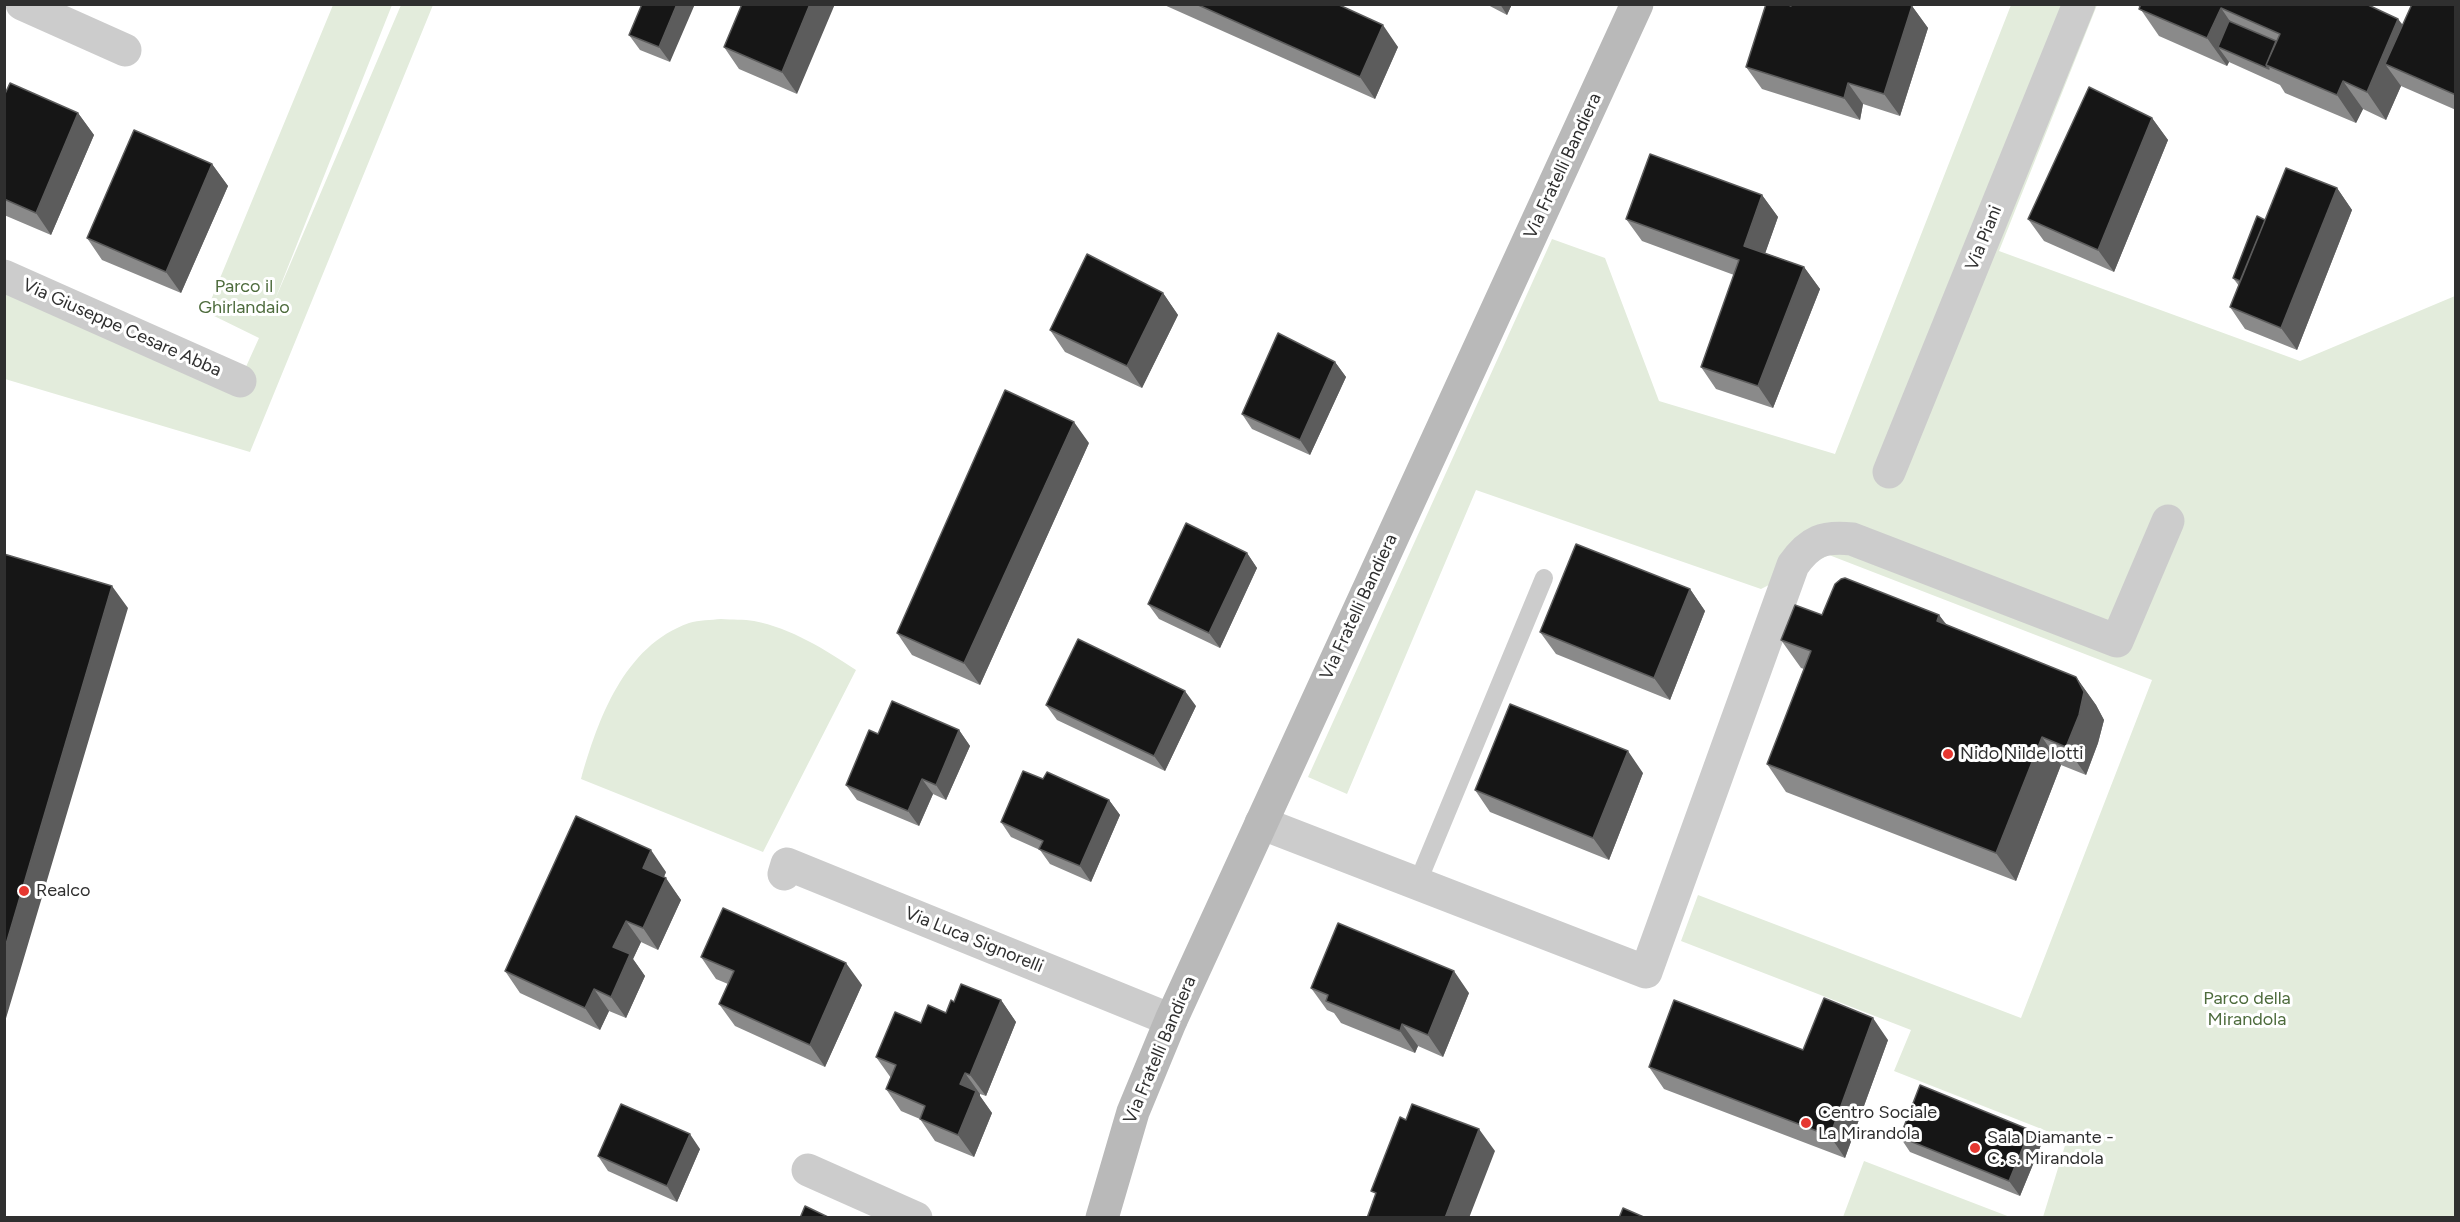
<!DOCTYPE html>
<style>
body{margin:0}
#map{position:relative;width:2460px;height:1222px;overflow:hidden;background:#fff;font-family:Figtree,sans-serif}
canvas{display:block}
.frame{position:absolute;inset:0;border:6px solid #2f2f2f;pointer-events:none}
</style>
<div id="map">
<canvas width="2460" height="1222"></canvas>
<div class="frame"></div>
</div>
<script>
const g = document.querySelector('canvas').getContext('2d');
g.lineJoin = 'round';
function fill(path, color) { g.fillStyle = color; g.fill(path, 'evenodd'); }
function trace(path, color, width, dash) { g.strokeStyle = color; g.lineWidth = width; g.lineCap = dash ? 'butt' : 'round'; g.setLineDash(dash || []); g.stroke(path); }
function write(font, color, halo, rows, align = 'center') {
  g.font = font + ' Figtree,sans-serif'; g.lineWidth = 6; g.setLineDash([]); g.textBaseline = 'middle'; g.strokeStyle = halo; g.fillStyle = color; for (const [text, x, y, turn = 0] of rows) {
    g.save(); g.translate(x, y); g.rotate((+turn || 0) * Math.PI / 180); g.textAlign = isNaN(turn) ? turn : align; if (halo) g.strokeText(text, 0, 0); g.fillText(text, 0, 0); g.restore();
  }
}
fill(new Path2D(`
 M333,5H392L274,302L401,5H433L250,452L5,379L4,276L240,380L259,338L206,312Z
 M2011,5H2097L1999,251L2300,361L2455,296V1217H2043L2067,1139L1894,1071L1911,1030L1681,941L1698,895L2021,1018L2152,680L1829,555L1761,589L1476,490L1347,794L1308,777L1552,239L1605,258L1659,401L1835,454Z
 M721,619C732,620 744,619 754,621C791,628 826,650 856,670L763,852L581,779C598,719 624,646 689,623C699,620 711,620 721,619Z
 M1864,1161L2010,1217H1843Z`), '#e3ecdc');
trace(new Path2D(`
 M1417,884L1544,578`), '#ccc', 18);
trace(new Path2D(`
 M22,4L125,50
 M4,276L240,381
 M1889,472L2079,4
 M1261,823L1646,972L1793,565C1810,541 1823,536 1852,539L2117,641L2168,521
 M784,874L787,864L1171,1020
 M808,1170L916,1218`), '#ccc', 33);
trace(new Path2D(`
 M1102,1218L1133,1112L1171,1020L1637,4`), '#b9b9b9', 33);
fill(new Path2D(`
 M642,4L670,62L640,50L629,35Z
 M742,4L797,94L739,69L724,47Z
 M1162,4H1337L1398,47L1375,99Z
 M1486,4H1512L1507,15Z
 M2137,4H2366L2398,19L2403,25L2456,4V110L2401,86L2386,120L2363,109L2356,123L2285,93L2280,85L2229,62L2227,66L2159,36Z
 M1791,6H1912L1928,28L1900,116L1863,104L1860,120L1762,89L1746,67Z
 M4,96L78,113L94,135L51,235L4,215Z
 M2152,118L2168,140L2114,272L2044,241L2028,219Z
 M212,164L228,186L181,293L102,260L87,238Z
 M2337,188L2352,210L2297,350L2245,329L2230,307L2239,286L2233,278L2265,220Z
 M1762,195L1778,217L1765,253L1804,267L1820,289L1773,408L1716,389L1701,367L1734,275L1642,241L1626,219Z
 M1163,293L1178,315L1142,388L1065,352L1050,330Z
 M1335,362L1346,377L1310,455L1252,429L1242,414Z
 M1089,443L980,685L912,655L897,633Z
 M1247,553L1257,568L1220,648L1159,619L1148,604Z
 M1690,589L1705,611L1670,700L1556,654L1540,632Z
 M1939,615L1947,625L2076,677L2096,705L2104,720L2098,743L2086,775L2061,765L2016,881L1786,792L1767,764L1804,669L1801,668L1781,640Z
 M1046,705L1196,706L1165,771L1057,720Z
 M959,730L970,746L946,800L933,794L919,826L857,800L846,785L878,734Z
 M1643,773L1609,860L1490,812L1475,790Z
 M1043,779L1109,800L1120,815L1091,882L1050,864L1040,850L1011,837L1001,822Z
 M666,872L664,877L681,900L658,950L641,942L633,959L645,976L626,1018L609,1011L600,1030L520,993L505,971Z
 M701,957L862,985L825,1067L735,1026L719,1004L728,984L716,979Z
 M1311,988L1469,993L1443,1057L1418,1046L1415,1053L1341,1023L1334,1013L1327,1010Z
 M1001,1000L1016,1022L986,1096L980,1094V1096L992,1113L974,1157L935,1141L920,1119L901,1111L886,1089L891,1078L876,1057L946,1013L954,1002Z
 M1888,1040L1845,1158L1664,1089L1649,1067Z
 M1900,1137L2041,1145L2020,1196L1910,1152Z
 M700,1149L677,1202L608,1171L598,1156Z`), '#8a8a8a');
fill(new Path2D(`
 M677,4H695L670,62L659,47Z
 M810,4H835L797,94L782,72Z
 M1500,4H1512L1507,15Z
 M1912,6L1928,28L1900,116L1884,94Z
 M2221,8L2240,36L2218,47L2229,62L2227,66L2207,38Z
 M2398,19L2418,47L2385,64L2401,86L2386,120L2367,92Z
 M1383,25L1398,47L1375,99L1360,77Z
 M2343,81L2363,109L2356,123L2337,95Z
 M1848,83L1863,104L1860,120L1844,98Z
 M78,113L94,135L51,235L36,213Z
 M2152,118L2168,140L2114,272L2098,250Z
 M212,164L228,186L181,293L166,272Z
 M2337,188L2352,210L2297,350L2281,328Z
 M1762,195L1778,217L1760,268L1744,246Z
 M1804,267L1820,289L1773,408L1758,386Z
 M1163,293L1178,315L1142,388L1127,366Z
 M1335,362L1346,377L1310,455L1300,440Z
 M1074,422L1089,443L980,685L964,663Z
 M1247,553L1257,568L1220,648L1209,633Z
 M112,586L128,608L4,1025V951Z
 M1690,589L1705,611L1670,700L1654,678Z
 M1939,615L1959,642L1937,621Z
 M2076,677L2096,705L2104,720L2098,743L2086,775L2066,747Z
 M1185,691L1196,706L1165,771L1154,756Z
 M959,730L970,746L946,800L936,785Z
 M2042,737L2061,765L2016,881L1996,853Z
 M1628,751L1643,773L1609,860L1593,838Z
 M922,779L933,794L919,826L908,811Z
 M1109,800L1120,815L1091,882L1080,866Z
 M651,850L666,872L658,890L643,868Z
 M666,878L681,900L658,950L643,928Z
 M626,921L641,942L633,959L645,976L626,1018L611,997L613,947Z
 M846,963L862,985L825,1067L810,1045Z
 M1454,971L1469,993L1443,1057L1428,1035Z
 M594,989L609,1011L600,1030L585,1008Z
 M1001,1000L1016,1022L986,1096L970,1075Z
 M1873,1018L1888,1040L1845,1158L1830,1136Z
 M1402,1024L1418,1046L1415,1053L1400,1031Z
 M965,1073L980,1094V1096L992,1113L974,1157L958,1135L960,1084Z
 M1479,1129L1495,1151L1469,1218H1445Z
 M2030,1130L2041,1145L2020,1196L2009,1181Z
 M690,1134L700,1149L677,1202L667,1186Z`), '#5c5c5c');
const building = new Path2D(`
 M642,4H677L659,47L629,35Z
 M742,4H810L782,72L724,47Z
 M1196,4H1337L1383,25L1360,77Z
 M1766,4H1786L1791,6V4H1908L1912,6L1884,94L1848,83L1844,98L1746,67Z
 M2141,4H2366L2398,19L2367,92L2343,81L2337,95L2266,65L2280,34L2221,8L2207,38L2139,9Z
 M2412,4H2456V95L2385,64Z
 M2229,21L2276,41L2266,65L2269,69L2218,47Z
 M10,83L78,113L36,213L4,199V96Z
 M2089,87L2152,118L2098,250L2028,219Z
 M134,130L212,164L166,272L87,238Z
 M1650,154L1762,195L1744,246L1804,267L1758,386L1701,367L1739,260L1626,219Z
 M2286,168L2337,188L2281,328L2230,307Z
 M2257,216L2265,220L2240,281L2233,278Z
 M1087,254L1163,293L1127,366L1050,330Z
 M1278,333L1335,362L1300,440L1242,414Z
 M1005,390L1074,422L964,663L897,633Z
 M1186,523L1247,553L1209,633L1148,604Z
 M1576,544L1690,589L1654,678L1540,632Z
 M4,554L112,586L4,951Z
 M1845,578L1939,615L1937,621L2076,677L2084,692L2079,715L2066,747L2042,737L1996,853L1767,764L1811,651L1781,640L1795,605L1822,615L1835,584L1841,579Z
 M1078,639L1185,691L1154,756L1046,705Z
 M892,701L959,730L936,785L922,779L908,811L846,785L869,730L878,734Z
 M1510,704L1628,751L1593,838L1475,790Z
 M1023,771L1043,779L1047,772L1109,800L1080,866L1039,849L1043,841L1001,822Z
 M576,816L651,850L643,868L666,878L643,928L626,921L613,947L630,954L611,997L594,989L585,1008L505,971Z
 M723,908L846,963L810,1045L719,1004L734,971L701,957Z
 M1338,923L1454,971L1428,1035L1402,1024L1400,1031L1326,1001L1328,995L1311,988Z
 M961,984L1001,1000L970,1075L965,1073L960,1084L976,1091L958,1135L920,1119L925,1106L886,1089L896,1065L876,1057L895,1012L921,1023L928,1005L946,1013L951,1000L954,1002Z
 M1824,998L1873,1018L1830,1136L1649,1067L1674,1000L1803,1050Z
 M1920,1085L2030,1130L2009,1181L1900,1137Z
 M621,1104L690,1134L667,1186L598,1156Z
 M1412,1104L1479,1129L1445,1218H1367L1376,1193L1371,1191L1400,1117L1406,1120Z
 M805,1206L830,1218H800Z
 M1623,1208L1646,1218H1619Z`);
fill(building, '#161616');
trace(building, '#5c5c5c', 1.5);
for (const [x, y, r, color] of [
 [1948,754,6,"#e63730"],
 [24,891,6,"#e63730"],
 [1806,1123,6,"#e63730"],
 [1975,1148,6,"#e63730"]
]) { const dot = new Path2D(); dot.arc(x, y, r, 0, 2 * Math.PI); g.fillStyle = color; g.fill(dot); trace(dot, '#fff', 2); }
write('18px', '#2f2f2f', '#fff', [
 ["Via Fratelli Bandiera",1563,166,-65],
 ["Via Piani",1984,238,-68],
 ["Via Giuseppe Cesare Abba",122,328,24],
 ["Via Fratelli Bandiera",1359,607,-65],
 ["Via Luca Signorelli",974,940,22],
 ["Via Fratelli Bandiera",1160,1050,-67]
]);
write('18px', '#4d6b3c', '#fff', [
 ["Parco il",244,287],
 ["Ghirlandaio",244,308],
 ["Parco della",2247,999],
 ["Mirandola",2247,1020]
]);
write('18px', '#2f2f2f', '#fff', [
 ["Nido Nilde Iotti",1960,754],
 ["Realco",36,891],
 ["Centro Sociale",1818,1113],
 ["La Mirandola",1818,1134],
 ["Sala Diamante -",1987,1138],
 ["C. s. Mirandola",1987,1159]
], 'left');
</script>
